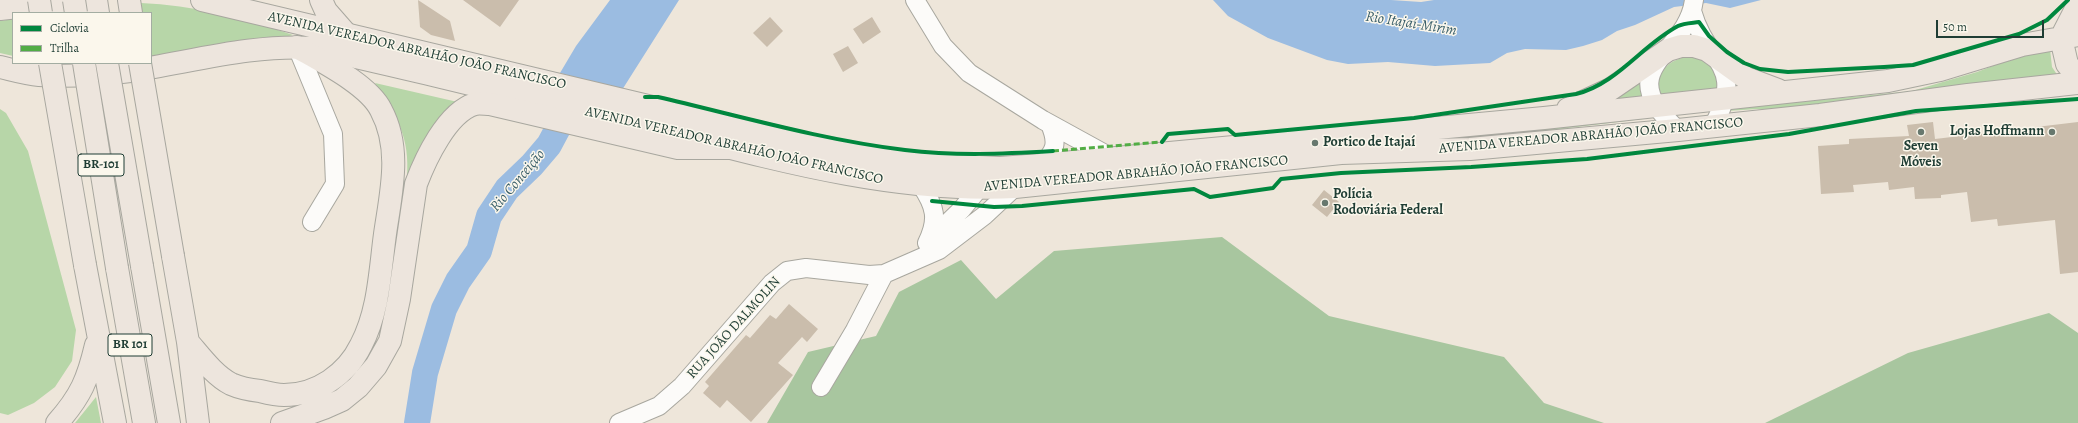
<!DOCTYPE html>
<meta charset="utf-8">
<style>
body{margin:0}
#map{position:relative;width:2078px;height:423px;overflow:hidden;background:#eee6da;font-family:Alegreya,serif}
canvas{display:block}
.legend{position:absolute;left:12px;top:12px;width:140px;height:52px;box-sizing:border-box;background:#fbf7ec;border:1px solid #a3ada2;margin:0;padding:5px 7px;list-style:none;font-size:12px;color:#1f3d34}
.legend li{display:flex;align-items:center;gap:8px;height:20px}
.legend b{width:20px;border:1px solid #a3ada2}
.scale{position:absolute;left:1936px;top:20px;width:108px;height:18px;box-sizing:border-box;border:2px solid #1f3d34;border-top:0;padding-left:5px;font-size:12px;line-height:14px;white-space:nowrap;color:#1f3d34;-webkit-text-stroke:3px #fbf7ec;paint-order:stroke}
</style>
<div id="map">
<canvas width="2078" height="423"></canvas>
<ul class="legend">
<li><b style="height:5px;background:#00873e"></b>Ciclovia</li>
<li><b style="height:5px;background:#52ad45"></b>Trilha</li>
</ul>
<div class="scale">50 m</div>
</div>
<script>
const g = document.querySelector('canvas').getContext('2d');
g.lineJoin = 'round';
function fill(path, color) { g.fillStyle = color; g.fill(path, 'evenodd'); }
function trace(path, color, width, dash) { g.strokeStyle = color; g.lineWidth = width; g.lineCap = dash ? 'butt' : 'round'; g.setLineDash(dash || []); g.stroke(path); }
function write(font, color, halo, rows, align = 'center') {
  g.font = font + ' Alegreya,serif'; g.lineWidth = 3; g.setLineDash([]); g.textBaseline = 'middle'; g.strokeStyle = halo; g.fillStyle = color; for (const [text, x, y, turn = 0] of rows) {
    g.save(); g.translate(x, y); g.rotate((+turn || 0) * Math.PI / 180); g.textAlign = isNaN(turn) ? turn : align; if (halo) g.strokeText(text, 0, 0); g.fillText(text, 0, 0); g.restore();
  }
}
fill(new Path2D(`
 M141,3C193,5 243,18 293,35L278,39L151,62V13H142Z
 M13,19V56L0,53V21Z
 M2050,49L2052,67L2058,76L1781,112L1757,109L1727,111V109L1912,91L1977,72L2024,54Z
 M1686,57C1709,56 1716,69 1720,90L1659,100C1659,95 1656,88 1657,84C1659,68 1672,60 1686,57Z
 M1644,75V101L1607,103Z
 M375,83L462,103L407,178C410,136 397,117 375,83Z
 M0,109L6,113L28,151L76,330L72,361L55,387L34,403L8,415L0,413Z
 M1652,118L1568,128L1533,137L1473,143L1472,135Z
 M96,397L101,423H75Z`), '#b7d6a8');
fill(new Path2D(`
 M1222,237L1329,316L1504,357L1544,403L1604,423H767L808,352L876,336L899,292L961,260L996,299L1054,251Z
 M2049,313L2078,333V423H1765L1908,353Z`), '#a8c69f');
fill(new Path2D(`
 M610,0H679L622,90L560,73L576,46Z
 M1213,0H1391L1421,2L1434,0H1761L1730,8L1706,3L1674,7L1635,25L1617,31L1602,40L1583,46L1566,50L1525,49L1507,53L1490,63L1435,66L1388,62L1348,64L1327,60L1268,38L1228,16Z`), '#9bbce1');
trace(new Path2D(`
 M417,423L425,373L444,309L458,281L479,251L489,216L507,189L532,165L549,145L573,100`), '#9bbce1', 26);
fill(new Path2D(`
 M418,0L450,21L455,41L431,35L420,27Z
 M463,0H519L500,27Z
 M770,17L783,31L767,47L753,33Z
 M872,17L881,32L863,44L853,29Z
 M848,46L858,63L843,72L833,54Z
 M1933,122L1935,139L2078,122V272L2060,274L2055,220L1998,226L1997,219L1971,222L1967,192L1941,195V198L1915,199L1914,187L1889,190L1888,182L1853,185L1854,192L1821,194L1818,146L1849,144V139L1909,136L1907,125Z
 M1324,190L1339,202L1327,217L1312,205Z
 M789,304L818,329L807,342L802,337L778,363L793,375L751,422L727,400L720,408L703,393L709,386L705,382L746,335L750,338L770,315L776,319Z`), '#cabdac');
const minor = new Path2D(`
 M915,0L943,46L969,73L1043,120L1114,159
 M1692,11C1707,65 1747,64 1713,126
 M297,47L333,134L335,184L312,222
 M1678,130C1608,67 1687,56 1694,0
 M1041,165C1056,151 1058,143 1050,124
 M921,185C935,206 939,219 927,243
 M927,243L962,209L985,181
 M821,387L855,330L884,274
 M619,423L659,406L682,386L772,283L787,271L806,268L869,275L884,274L939,250L985,215L1015,187`);
const major = new Path2D(`
 M202,0L833,150L904,162L936,165L1000,168L1041,165L1544,118L1888,81L1940,70L2022,45L2078,35
 M0,9L80,0
 M2061,38L2067,64L2078,77
 M2061,38L2078,5
 M0,67C13,70 26,74 39,75C69,77 100,75 130,71C191,62 252,44 314,48C354,56 393,66 433,75C509,93 585,111 661,130C777,160 895,193 1015,187L1341,153L1470,149L1678,130L1820,115L1968,95L2078,83
 M1568,109L1611,89L1668,50L1681,46H1694L1707,50L1746,78L1778,90`);
const highway = new Path2D(`
 M96,0L98,13
 M129,0L131,13
 M321,0L326,11L347,35
 M173,256L188,342L198,423
 M85,265L115,423
 M142,266L169,423
 M117,268L144,423
 M188,342C201,357 214,375 231,384C240,388 251,390 260,391C268,393 277,395 284,395C317,395 347,374 361,345C379,311 380,271 385,234C391,192 402,149 381,110C369,85 321,61 297,47
 M57,423C81,396 88,379 96,345
 M282,423L324,408L342,400L358,387L376,366L390,341L399,299L416,184C425,160 447,112 475,104C479,103 485,104 490,104L678,148H732`);
trace(minor, '#a8a79f', 20);
trace(major, '#a8a79f', 24);
trace(highway, '#a8a79f', 24);
trace(minor, '#fcfbf9', 18);
trace(major, '#ede5dd', 22);
trace(highway, '#ede5dd', 22);
const highwayBridge = new Path2D(`
 M39,0L41,13
 M74,0L76,13
 M50,63L85,265
 M84,63L117,268
 M107,63L142,266
 M140,63L173,256`);
trace(highwayBridge, '#a8a79f', 24, []);
trace(highwayBridge, '#ede5dd', 22);
trace(new Path2D(`
 M1053,151L1162,142`), '#52ad45', 3, [6, 3]);
trace(new Path2D(`
 M645,97H658C740,116 822,140 905,150C955,156 1003,154 1053,151
 M1162,142L1168,134L1228,129L1235,135L1414,118L1576,94C1617,84 1642,45 1678,26C1684,23 1693,23 1699,22L1709,36L1727,52L1744,63L1760,69L1788,72L1884,67L1913,65L2019,34L2047,20L2068,0
 M932,201L994,207L1022,206L1194,189L1210,197L1273,188L1281,179L1341,173L1471,167L1587,159L1789,134L1916,111L2078,99`), '#00873e', 4);
for (const [x, y, r, color] of [
 [1921,132,4,"#67786e"],
 [2052,132,4,"#67786e"],
 [1315,143,4,"#67786e"],
 [1325,203,4,"#67786e"]
]) { const dot = new Path2D(); dot.arc(x, y, r, 0, 2 * Math.PI); g.fillStyle = color; g.fill(dot); trace(dot, '#fbf7ec', 1.5); }
for (const [x, y, w] of [
 [101,165,46],
 [130,345,44]
]) { const box = new Path2D(); box.roundRect(x - w / 2, y - 11, w, 22, 3); g.fillStyle = '#fbf7ec'; g.fill(box); trace(box, '#1f3d34', 1); }
write('bold 13px', '#1f3d34', null, [
 ["BR-101",101,165],
 ["BR 101",130,345]
]);
write('14px', '#1f3d34', '#fbf7ec', [
 ["AVENIDA VEREADOR ABRAHÃO JOÃO FRANCISCO",417,51,13],
 ["AVENIDA VEREADOR ABRAHÃO JOÃO FRANCISCO",1591,136,-5],
 ["AVENIDA VEREADOR ABRAHÃO JOÃO FRANCISCO",734,146,13],
 ["AVENIDA VEREADOR ABRAHÃO JOÃO FRANCISCO",1136,174,-5],
 ["RUA JOÃO DALMOLIN",734,328,-48]
]);
write('bold 14px', '#1f3d34', '#fbf7ec', [
 ["Lojas Hoffmann",2044,132,"right"],
 ["Portico de Itajaí",1323,143],
 ["Seven",1921,147,"center"],
 ["Móveis",1921,163,"center"],
 ["Polícia",1333,195],
 ["Rodoviária Federal",1333,211]
], 'left');
write('italic 15px', '#395e69', '#fbf7ec', [
 ["Rio Itajaí-Mirim",1411,24,9],
 ["Rio Conceição",518,181,-50]
]);
</script>
